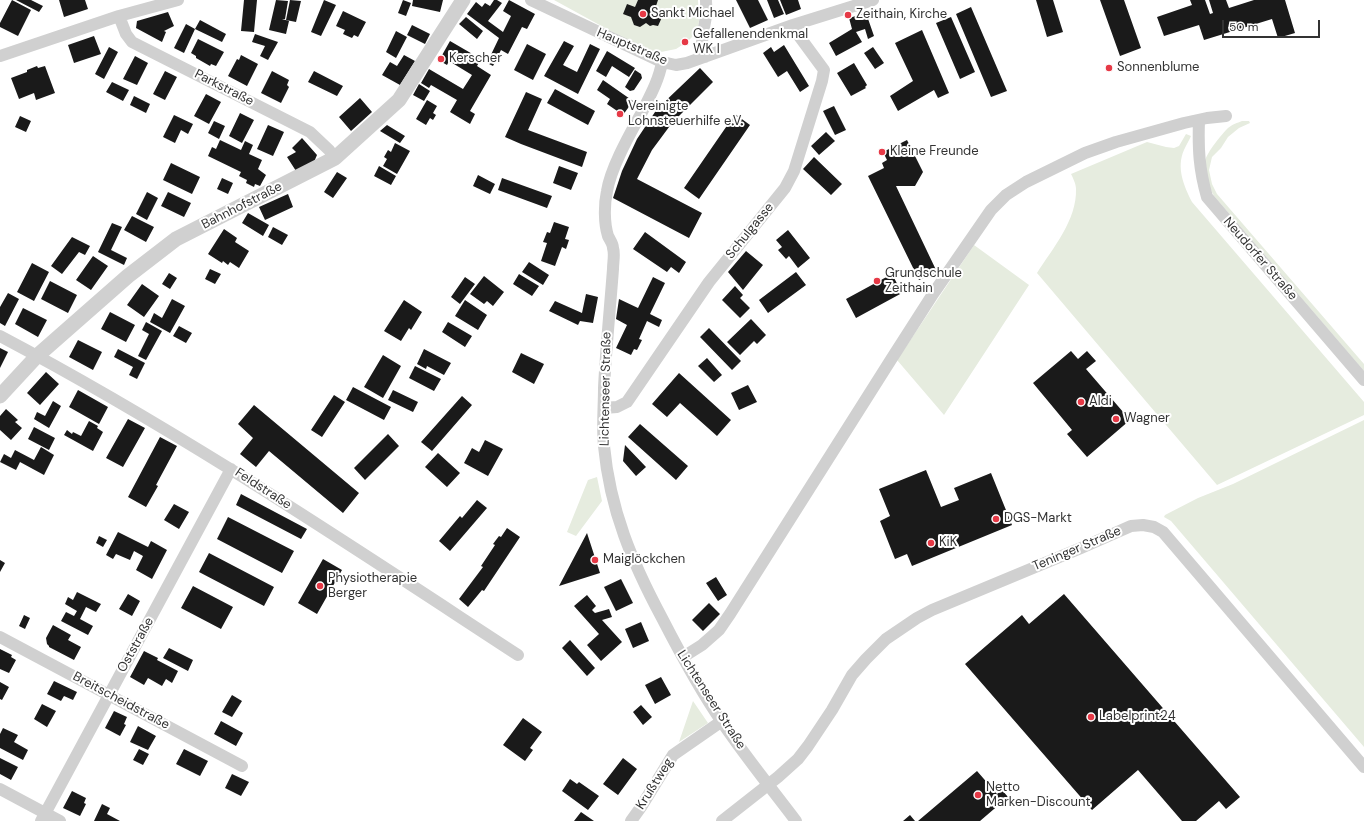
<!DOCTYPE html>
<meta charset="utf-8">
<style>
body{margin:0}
#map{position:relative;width:1364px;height:821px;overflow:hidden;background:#fff;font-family:"DM Sans",sans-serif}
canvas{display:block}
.scale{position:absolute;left:1222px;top:20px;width:98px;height:18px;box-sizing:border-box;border:2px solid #333;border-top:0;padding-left:5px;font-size:12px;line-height:14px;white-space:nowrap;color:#333;-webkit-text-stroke:3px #fff;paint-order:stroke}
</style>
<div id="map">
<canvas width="1364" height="821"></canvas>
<div class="scale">50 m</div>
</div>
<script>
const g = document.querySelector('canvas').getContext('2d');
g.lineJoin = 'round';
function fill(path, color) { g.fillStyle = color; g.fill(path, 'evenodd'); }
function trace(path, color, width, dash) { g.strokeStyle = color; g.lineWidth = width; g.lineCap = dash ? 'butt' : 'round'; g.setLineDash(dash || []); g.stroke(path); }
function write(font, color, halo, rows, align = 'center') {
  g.font = font + ' "DM Sans",sans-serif'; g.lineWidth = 4; g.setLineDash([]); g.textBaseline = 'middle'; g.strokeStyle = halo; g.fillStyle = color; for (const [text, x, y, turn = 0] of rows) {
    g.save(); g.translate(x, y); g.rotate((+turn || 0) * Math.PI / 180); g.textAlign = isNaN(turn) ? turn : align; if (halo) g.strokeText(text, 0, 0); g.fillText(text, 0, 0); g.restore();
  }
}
fill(new Path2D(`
 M554,0H698L699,21L697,32L687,42L676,49L656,53L627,40Z
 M1242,121H1249L1250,123L1239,128L1228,137L1221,148L1212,157L1209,170L1212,184L1217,194L1364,364V371L1214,196C1209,187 1203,171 1205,161C1207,152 1222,134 1228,128C1233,124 1237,123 1242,121Z
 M1186,134L1191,136C1189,141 1186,145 1184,150C1176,168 1184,186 1192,202L1364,402V415L1217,485L1037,273C1053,248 1077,220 1076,189C1076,184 1073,178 1071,174L1147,142L1166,147L1174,148L1179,146Z
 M974,245L1029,285L944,415L897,360Z
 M1364,420V747L1171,521L1164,517L1165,515L1198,498L1233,484Z
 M597,477L602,501L576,536L567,532L588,480Z
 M693,701L708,723L679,742Z`), '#e6ecdf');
fill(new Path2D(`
 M12,0L31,10L18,36L0,27V23Z
 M16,0H31L43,6L39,12Z
 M59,0H85L88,9L64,17Z
 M244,0H257L254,32L241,31Z
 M276,0L288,1L285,19H282L289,21L286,34L269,30Z
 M290,0L301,1L296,22L286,20Z
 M324,0L336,5L321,36L311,32Z
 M403,0L411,3L406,16L398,13Z
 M413,0H443L440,12L412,6Z
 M494,0H497L502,3L488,21L503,32L511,16L503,11L509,0L535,14L527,29L522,27L508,54L501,50L493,66L487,63L499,38L467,14L476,2L482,7L485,3L490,6Z
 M638,0H658L654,12L663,15L658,26L653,25L650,26L646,23L640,27L634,25L631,17L623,14L627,4L635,7Z
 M736,0H758L768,20L750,28Z
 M767,0H778L784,14L774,18Z
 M780,0H798L801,9L786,15Z
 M1036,0H1053L1063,32L1047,37Z
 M1100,0H1124L1141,48L1120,56Z
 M1190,0H1205L1210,14L1213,13L1209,0H1226L1229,8L1254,0H1285L1295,33L1278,38L1272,19L1204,40L1199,25L1164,36L1157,17L1192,5Z
 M971,7L1007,91L991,97L956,14Z
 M343,11L366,22L358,37L354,35L352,38L343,34L345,30L336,26Z
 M168,12L174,26L164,31L166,32L162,42L136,28L137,21Z
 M866,13L874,36L868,39L865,29L856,32L862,42L836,56L829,43L852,29L849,18Z
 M466,17L483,31L477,39L459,24Z
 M951,17L975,72L960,79L936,23Z
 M200,20L226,34L222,42L195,29L184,53L174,48L186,24L195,29Z
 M412,25L430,34L425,44L407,35Z
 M922,30L949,93L938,98L934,90L898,111L890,96L913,81L895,43Z
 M396,31L407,37L396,58L386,52Z
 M255,34L278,42L268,60L260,56L265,46L252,42Z
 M94,36L101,54L74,63L68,45Z
 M198,39L224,52L216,66L211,64L210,66L196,58V56L191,53Z
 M450,41L481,59L477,66L491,75L470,111L475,114L470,124L450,112L457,100L431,85L429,88L421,83L429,69L463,89L472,75L449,61L447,65L440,61L442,57H441Z
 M564,41L574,46L563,65L577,72L590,44L600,49L578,94L544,76Z
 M527,44L546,54L533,80L514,70Z
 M784,45L809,86L800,92L787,71L778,77L763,53L771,47L774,52Z
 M109,47L118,52L104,79L95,74Z
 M873,47L884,63L875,69L864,53Z
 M607,51L635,68L629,77L612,66L606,77L596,71Z
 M241,55L258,64L247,86L228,76L237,59L239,60Z
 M404,55L415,61L400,85L382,75L390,62L397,66Z
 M135,56L148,63L137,85L123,79Z
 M854,63L867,85L865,87L866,88L851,96L837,73Z
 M37,66L38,68L45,66L55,93L36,100L34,93L19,99L11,78L27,72V70Z
 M700,68L713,82L672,123L652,150L637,179L702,213L689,238L613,198L622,171L637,139L657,109Z
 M635,70L641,74L642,78L634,90L630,91L625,87Z
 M165,71L177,77L165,100L153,94Z
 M272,71L289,80L287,85L289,87L281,103L261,93Z
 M314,71L343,86L337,96L308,82Z
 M603,80L633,101L623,115L607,104L610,99L597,90Z
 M112,82L129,90L123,101L106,92Z
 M419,84L430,91L424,101L413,95Z
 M555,89L595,111L588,125L547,103Z
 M526,92L542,99L528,130L587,152L582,167L521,144L505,137Z
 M206,94L221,102L209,124L194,116Z
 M134,96L150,104L146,113L130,105Z
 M360,98L372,112L351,131L339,117Z
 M427,100L437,106L433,113L436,115L433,120L430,118L426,125L416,119Z
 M834,106L846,130L835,135L823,111Z
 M240,113L254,120L242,143L229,136Z
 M735,114L750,125L699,199L684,188Z
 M174,115L193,124L188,134L181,130L175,143L163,137Z
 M20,116L31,121L26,132L15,127Z
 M214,121L225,126L219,139L208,133Z
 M268,125L284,132L273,156L257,149Z
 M387,125L405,136L400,143L380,131Z
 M826,132L835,141L819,155L811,146Z
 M302,138L317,155L314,162L296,171L287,157L296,152L292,148Z
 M220,140L241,150L245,141L253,145L249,154L262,160L258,169L266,175L260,186L255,184L254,187L246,183L247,180L239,176L241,172L208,156L212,147L216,149Z
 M907,140L923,172L915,186H896L937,272L919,280L868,176L884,168L882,163L887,160L883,152Z
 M395,143L410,151L397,174L383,166L387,159L384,157L388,150L391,152Z
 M814,157L842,184L831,195L803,169Z
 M171,163L200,177L192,194L163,180Z
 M379,166L396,176L391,185L374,176Z
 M559,166L578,173L571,190L553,183Z
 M337,172L347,178L333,198L324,192Z
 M478,175L495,184L490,194L473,186Z
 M222,178L233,183L228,194L217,189Z
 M502,178L552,196L547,208L498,190Z
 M147,192L158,198L147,220L136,214Z
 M168,192L191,203L184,217L161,206Z
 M288,194L293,207L265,220L259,207Z
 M248,213L269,225L263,236L242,223Z
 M132,216L154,227L146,242L124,230Z
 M554,222L569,227L565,239L569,240L566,249L562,247L555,266L541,261L547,243L543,242L547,232L550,233Z
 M112,223L122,227L111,250L127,258L124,265L98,252Z
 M273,227L288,235L282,245L268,237Z
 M224,229L237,238L235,242L249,251L239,268L230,262L228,265L223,261L222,263L208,254Z
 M788,230L810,258L798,268L789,256L786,259L778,250L782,247L776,240Z
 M645,232L686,262L679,273L671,267L667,272L633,249Z
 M72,237L90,246L85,255L79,252L62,274L51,266Z
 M746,251L763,265L743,290L728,272Z
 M93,256L108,266L91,290L76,280Z
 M529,262L549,275L543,285L522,272Z
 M32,263L49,272L34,301L17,292Z
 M210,269L221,274L215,284L205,279Z
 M796,272L806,285L768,313L759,300Z
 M169,273L177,278L170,289L162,284Z
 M519,274L539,286L532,296L513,284Z
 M892,274L902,293L856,318L846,299Z
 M484,276L504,292L493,306L487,301L484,304L470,294Z
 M465,277L475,284L460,304L451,297Z
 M653,277L665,283L650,314L662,320L659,327L647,321L639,339L642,340L637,350L634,349L631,355L616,348L627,325L616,319L619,299L638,308Z
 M50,281L77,295L68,313L41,299Z
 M142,284L159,296L144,317L127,305Z
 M735,286L743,295L740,298L750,308L740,318L722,300Z
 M8,293L19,299L5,326L0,323V307Z
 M586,294L598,297L593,323L580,321L578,325L549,311L555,301L582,313Z
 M172,299L185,306L170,333L150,322L154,313L162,318Z
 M404,300L422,312L411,330L409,328L401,341L384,331Z
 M465,300L487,315L478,330L455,316Z
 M23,308L47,320L38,337L15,324Z
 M110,312L135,325L126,342L101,329Z
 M751,319L766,335L757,344L754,341L740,355L727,342Z
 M146,322L162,331L146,360L138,356L149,334L142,330Z
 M448,322L472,336L465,347L442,332Z
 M179,326L192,333L186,343L173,336Z
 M709,328L741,361L732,370L700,337Z
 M78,340L102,352L93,370L69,357Z
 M0,348L8,352L0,368Z
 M118,349L145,363L137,379L129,375L133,367L114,357Z
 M424,349L451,363L444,375L427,366L426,369L417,364Z
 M1071,351L1078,359L1087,351L1096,361L1086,369L1130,420L1087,457L1067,434L1072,430L1033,383Z
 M521,353L544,364L534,384L512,372Z
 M383,355L401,366L383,398L364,387Z
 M707,358L722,375L714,382L698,366Z
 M415,366L441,379L434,391L409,378Z
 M46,372L59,384L40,405L27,393Z
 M679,373L731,420L717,436L680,403L667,417L652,404Z
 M748,385L757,402L739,410L731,393Z
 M353,387L391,407L384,420L346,400Z
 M78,390L108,407L99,424L69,407Z
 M393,390L418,402L413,412L388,400Z
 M334,395L345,402L322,437L311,430Z
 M462,396L472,405L432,451L421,442Z
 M53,401L61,406L49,428L34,419L37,412L45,416Z
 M254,405L359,493L343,513L269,451L256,467L240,454L253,438L238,424Z
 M6,409L18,420L15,422L22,428L11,440L0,430V416Z
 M128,419L145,428L123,467L106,458Z
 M89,421L98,426L97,428L103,432L93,451L64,435L67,430L72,434L73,432L81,436Z
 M640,424L688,466L676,480L628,437Z
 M34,427L55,438L49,450L28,439Z
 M388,434L399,446L365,480L354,468Z
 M160,437L177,446L156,485L158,486L146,507L128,497Z
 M485,440L503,449L488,476L464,463L472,448L479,452Z
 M625,445L646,467L636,476L623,461Z
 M41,447L54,455L44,475L20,462L16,470L0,462L4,454L11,458L15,450L34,460Z
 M438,453L460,473L447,487L425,467Z
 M926,470L941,507L959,500L954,488L991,473L1012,525L912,566L907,554L895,559L880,521L890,516L879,489Z
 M241,494L307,529L301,539L236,505Z
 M477,500L487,508L450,551L439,541L460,516L462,518Z
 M174,504L189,512L179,529L164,520Z
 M228,517L294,551L282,573L217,539Z
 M507,528L520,537L484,591L482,590L468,607L459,599L483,567L481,566L495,545L493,544L499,536L501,537Z
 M118,532L148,547L151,541L167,550L152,579L136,570L143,556L134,551L130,560L116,554L113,559L106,555Z
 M587,533L600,573L559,586Z
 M99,536L107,540L103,547L96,543Z
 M209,553L274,587L264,606L199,572Z
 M323,559L342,570L317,614L298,603Z
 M0,560L5,563L0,572Z
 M716,577L727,595L718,601L706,583Z
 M621,579L633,603L616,611L604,587Z
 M193,586L233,607L221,629L181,608Z
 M77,592L101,604L96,612L86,607L80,619L93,626L88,635L61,621L66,612L74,616L77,611L65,604L68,597L73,600Z
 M128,594L140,601L132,616L119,609Z
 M1064,594L1240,797L1226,809L1219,801L1196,821H1182L1138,770L1092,810L965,664L1022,615L1029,624Z
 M587,595L596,606L592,610L595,613L609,609L612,617L602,620L622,642L601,661L587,645L599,634L574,606Z
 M709,603L720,614L703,631L692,620Z
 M24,615L30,618L25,629L19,626Z
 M641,622L649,641L633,648L625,629Z
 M53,625L71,635L68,640L81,647L74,660L49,647V646L47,644L46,638Z
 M570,640L595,668L587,676L562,648Z
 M169,648L193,660L188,671L163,658Z
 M0,649L12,655L11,657L16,660L9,673L0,669Z
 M144,651L158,658L157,660L178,671L172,683L166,679L162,686L148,678L144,685L130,677Z
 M661,677L671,695L655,704L645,685Z
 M54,681L77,692L73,700L64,696L61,701L47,694Z
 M0,682L9,687L2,700L0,699Z
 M232,695L242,701L232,717L222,712Z
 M42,704L56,711L47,727L34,719Z
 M641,705L652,717L643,725L633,712Z
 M114,711L127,717L124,724L126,725L120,736L105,728Z
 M523,718L542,732L530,748L533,750L525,761L503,745Z
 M221,721L243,733L236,746L214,734Z
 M138,726L156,736L148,750L130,742Z
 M3,728L18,735L14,742L28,750L23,760L0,748V734Z
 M139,749L149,754L143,765L133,760Z
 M184,749L208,761L200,776L176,764Z
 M0,758L18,767L11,780L0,774Z
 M623,758L637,769L618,795L603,784Z
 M977,771L997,794L1002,790L1008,797L980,821H918Z
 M232,774L249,782L241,796L225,788Z
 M570,779L577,784L579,782L599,796L588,810L562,791Z
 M72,791L86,798L84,803L86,804L80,816L63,808Z
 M102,804L110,808L107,814L120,821H94Z
 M581,812L594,821H574Z
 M910,815L915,821H903Z`), '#1a1a1a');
trace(new Path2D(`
 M531,0L662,62L676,65L687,63L793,25L873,0
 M119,16L126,34L132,42L310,132L329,150L335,158
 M0,56L119,16L178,0
 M705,57C699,42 704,31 706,16C707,11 706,5 706,0
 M662,62C659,80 650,96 642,112C630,134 611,167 607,191C604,205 604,223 608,236C610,240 613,244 613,248C615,254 613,262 613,269C610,309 606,348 604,388C604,407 602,427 604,446C610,510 632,562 662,618C680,653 699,689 722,722C745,756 771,788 796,821
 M1199,120C1198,149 1199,169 1207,197L1364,380
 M0,336C180,431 348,544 518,655
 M604,408L617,407L627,402L709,282L785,188L794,171L822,81L824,70L799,36L793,25
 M0,637L242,766
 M683,657L702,645L719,630L730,614L892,358L933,294L991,210L1006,195L1026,182L1085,153L1116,142L1184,123L1207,118L1226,116
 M0,789L60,821
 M41,821L231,469
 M631,821L641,807L673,755L722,721
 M722,821L778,777L798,759L808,746L832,710L852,675L866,659L886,639L917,618L932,610L1081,548L1131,526L1143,525L1154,527L1163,532L1364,767`), '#d0d0d0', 12);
trace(new Path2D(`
 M0,396L37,356L128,276L176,239L335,158L399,100L463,0`), '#d0d0d0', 15);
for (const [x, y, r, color] of [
 [643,14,4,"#e63946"],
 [848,15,4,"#e63946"],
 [685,42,4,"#e63946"],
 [441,59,4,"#e63946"],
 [1109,68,4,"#e63946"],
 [620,114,4,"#e63946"],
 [882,152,4,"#e63946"],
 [877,281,4,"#e63946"],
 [1081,402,4,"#e63946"],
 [1116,419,4,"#e63946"],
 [996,519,4,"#e63946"],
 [931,543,4,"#e63946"],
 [595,560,4,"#e63946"],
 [320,586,4,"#e63946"],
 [1091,717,4,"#e63946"],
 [978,795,4,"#e63946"]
]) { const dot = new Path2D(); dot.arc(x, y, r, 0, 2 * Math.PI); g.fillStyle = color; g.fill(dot); trace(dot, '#fff', 1.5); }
write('13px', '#333', '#fff', [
 ["Sankt Michael",651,14],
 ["Zeithain, Kirche",856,15],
 ["Gefallenendenkmal",693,35],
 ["WK I",693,50],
 ["Kerscher",449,59],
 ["Sonnenblume",1117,68],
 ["Vereinigte",628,107],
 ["Lohnsteuerhilfe e.V.",628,122],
 ["Kleine Freunde",890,152],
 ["Grundschule",885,274],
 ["Zeithain",885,289],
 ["Aldi",1089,402],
 ["Wagner",1124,419],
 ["DGS-Markt",1004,519],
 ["KiK",939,543],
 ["Maiglöckchen",603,560],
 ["Physiotherapie",328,579],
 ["Berger",328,594],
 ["Labelprint24",1099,717],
 ["Netto",986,788],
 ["Marken-Discount",986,803]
], 'left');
write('13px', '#333', '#fff', [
 ["Hauptstraße",632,47,23],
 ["Parkstraße",224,88,27],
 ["Bahnhofstraße",242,206,-27],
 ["Schulgasse",750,231,-51],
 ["Neudorfer Straße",1260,259,49],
 ["Lichtenseer Straße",606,389,-89],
 ["Feldstraße",263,489,33],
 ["Teninger Straße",1077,549,-23],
 ["Oststraße",136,645,-61],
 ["Lichtenseer Straße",711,700,57],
 ["Breitscheidstraße",121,701,28],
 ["Krußtweg",655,784,-58]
]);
</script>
